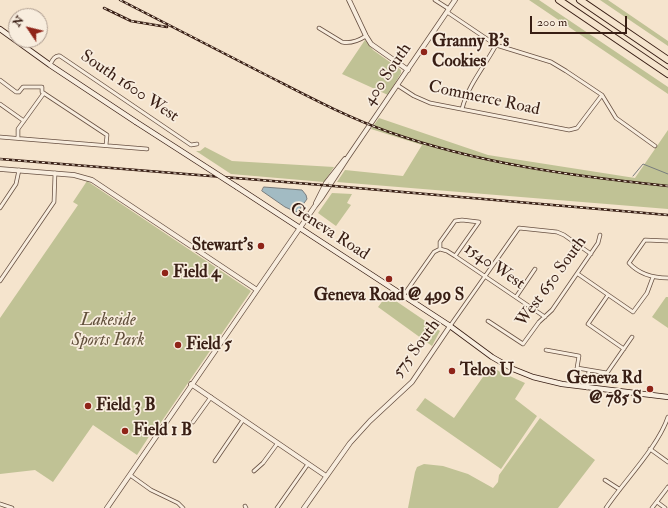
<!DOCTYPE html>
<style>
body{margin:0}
#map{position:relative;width:668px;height:508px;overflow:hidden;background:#f5e4cd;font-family:"IM FELL Double Pica",serif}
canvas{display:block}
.north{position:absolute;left:8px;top:8px;width:40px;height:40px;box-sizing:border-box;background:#f8edde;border:1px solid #ab9a8d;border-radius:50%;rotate:305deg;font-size:11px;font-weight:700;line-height:16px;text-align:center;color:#381e14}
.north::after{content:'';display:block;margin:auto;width:14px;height:18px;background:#8f2418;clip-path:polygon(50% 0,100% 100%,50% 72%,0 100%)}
.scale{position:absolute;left:530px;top:16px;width:97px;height:18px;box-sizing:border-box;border:2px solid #381e14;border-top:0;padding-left:5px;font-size:12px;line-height:14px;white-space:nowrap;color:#381e14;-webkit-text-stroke:3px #f8edde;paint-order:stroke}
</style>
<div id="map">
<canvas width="668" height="508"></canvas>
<div class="north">N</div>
<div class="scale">200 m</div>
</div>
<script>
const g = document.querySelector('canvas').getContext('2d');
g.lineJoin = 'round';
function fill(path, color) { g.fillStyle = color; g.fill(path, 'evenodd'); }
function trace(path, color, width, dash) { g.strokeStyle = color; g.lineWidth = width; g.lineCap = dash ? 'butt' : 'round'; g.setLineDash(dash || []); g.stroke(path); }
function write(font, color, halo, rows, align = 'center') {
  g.font = font + ' "IM FELL Double Pica",serif'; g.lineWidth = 3.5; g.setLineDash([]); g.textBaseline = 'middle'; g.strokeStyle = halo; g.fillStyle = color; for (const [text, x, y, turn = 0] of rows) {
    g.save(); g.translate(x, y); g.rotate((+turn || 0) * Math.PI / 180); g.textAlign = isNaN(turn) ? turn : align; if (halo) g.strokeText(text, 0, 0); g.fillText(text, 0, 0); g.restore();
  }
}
fill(new Path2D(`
 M529,0H539L668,87V94Z
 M600,0H608L668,41V46Z
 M365,40L373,50L401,70V73L388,95L342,74Z
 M379,118L488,155L635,178L668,130V209L337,182L345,170L403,176L422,145L371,129Z
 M205,147L232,161L334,167L324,182L231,174L196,151H200Z
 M87,181L251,291L155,431L150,435L137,455L93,425L53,482L35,470L0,474V318L78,205L73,202Z
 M332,193L352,194L347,203L351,205L336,226L318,213Z
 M387,295L440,331L432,346L378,307Z
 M666,297H668V328L652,317Z
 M490,367L525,383L515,399L537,416L501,469L416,410L425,398L454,418Z
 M540,418L595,460L558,508H408L415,472L417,467L424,464L443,466L468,474L493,488L498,482L499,475Z`), '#c0c295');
const water = new Path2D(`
 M264,187L302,190L306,195L307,199L299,210L296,212L285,207L262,191Z`);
fill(water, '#a2bbc3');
trace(water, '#787c7d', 1);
trace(new Path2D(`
 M633,176L643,164L668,174`), '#787c7d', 1);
const minor = new Path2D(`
 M435,0L449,9
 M447,12L496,45L551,62L566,71L602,95L616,118L655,146
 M319,28L342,42C351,44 358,41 366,36
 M50,65C52,60 55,55 60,56L191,145L197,144
 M0,80L16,92H19L23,87H42V92L107,135L106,145
 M397,85L414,96L430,103L569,130L577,128L602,95
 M0,104L24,121
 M462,109C468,85 485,66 496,45
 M0,137L147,149
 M18,138V129L44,93
 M0,208L16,184L19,170
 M668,241L645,240L629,263C639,274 653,278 668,278
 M440,249V242L455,221L462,220L479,222L455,256
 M578,274L633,312L647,293L653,277
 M0,281L54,202L55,173
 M608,295L588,324L624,349
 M403,296L434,252L440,249L447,251L455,256L545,317
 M516,297L535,269
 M488,321L523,344L539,322L552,310L598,243L600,235
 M450,326L519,228L557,232L564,235L591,254
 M546,350L579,356L577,368L607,373L632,337
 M587,388L589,370
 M193,422L211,397
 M650,449L668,462
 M215,461L243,420
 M254,471L263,463L277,444
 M130,475L151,490L178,503L183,508
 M605,480L619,489
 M657,502L665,508
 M0,504L12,508
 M245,506L246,508
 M277,508L308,464
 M606,508C624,481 658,447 668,417
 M652,508L668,487`);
const tertiary = new Path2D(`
 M349,0L366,36L371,44L408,70
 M0,169L74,175L92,180L257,290
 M316,203L326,183L345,159
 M191,384L326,476
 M107,508L315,206L322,197L348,157L455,0
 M304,508L350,443L370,421L412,382L450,326`);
const secondary = new Path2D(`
 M0,29L50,65L136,122
 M237,187L450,326L492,357L513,369L533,377L562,384L668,397`);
const motorway = new Path2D(`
 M559,0L668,74
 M580,0L668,60`);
trace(minor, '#675042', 4.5);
trace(tertiary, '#675042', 5.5);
trace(secondary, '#381e14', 6);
trace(motorway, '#381e14', 8);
trace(minor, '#f8edde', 3);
trace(tertiary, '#f8edde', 4);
trace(secondary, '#f8edde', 4.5);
trace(motorway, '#f5e4cd', 6);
const rail = new Path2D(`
 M120,0C171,26 222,52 274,79C311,98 349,118 389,132C480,164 573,176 668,186
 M104,8L131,21L167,27
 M0,159L322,185L668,215`);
trace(rail, '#381e14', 2.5);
trace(rail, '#f8edde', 1, [3]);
const secondaryBridge = new Path2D(`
 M136,122L237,187`);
trace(secondaryBridge, '#381e14', 6, []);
trace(secondaryBridge, '#f8edde', 4.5);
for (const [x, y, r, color] of [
 [424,52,4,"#8f2418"],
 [261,246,4,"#8f2418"],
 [165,273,4,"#8f2418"],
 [389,279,4,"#8f2418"],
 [178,345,4,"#8f2418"],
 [452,371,4,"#8f2418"],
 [650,389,4,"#8f2418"],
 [88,406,4,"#8f2418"],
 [125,431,4,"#8f2418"]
]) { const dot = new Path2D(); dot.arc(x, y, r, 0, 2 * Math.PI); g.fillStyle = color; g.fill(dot); trace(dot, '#f8edde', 1.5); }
write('bold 17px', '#381e14', '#f8edde', [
 ["Granny B's",432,42],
 ["Cookies",432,62],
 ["Stewart's",253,246,"right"],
 ["Field 4",173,273],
 ["Geneva Road @ 499 S",389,296,"center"],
 ["Field 5",186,345],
 ["Telos U",460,371],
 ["Geneva Rd",642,379,"right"],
 ["@ 785 S",642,399,"right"],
 ["Field 3 B",96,406],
 ["Field 1 B",133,431]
], 'left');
write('17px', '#381e14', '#f8edde', [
 ["400 South",388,75,-56],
 ["South 1600 West",129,87,34],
 ["Commerce Road",484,99,12],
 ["Geneva Road",329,232,33],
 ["1540 West",494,267,34],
 ["West 650 South",552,282,-54],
 ["575 South",417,349,-54]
]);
write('italic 17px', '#614f3b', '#f8edde', [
 ["Lakeside",108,321],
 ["Sports Park",108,341]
]);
</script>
